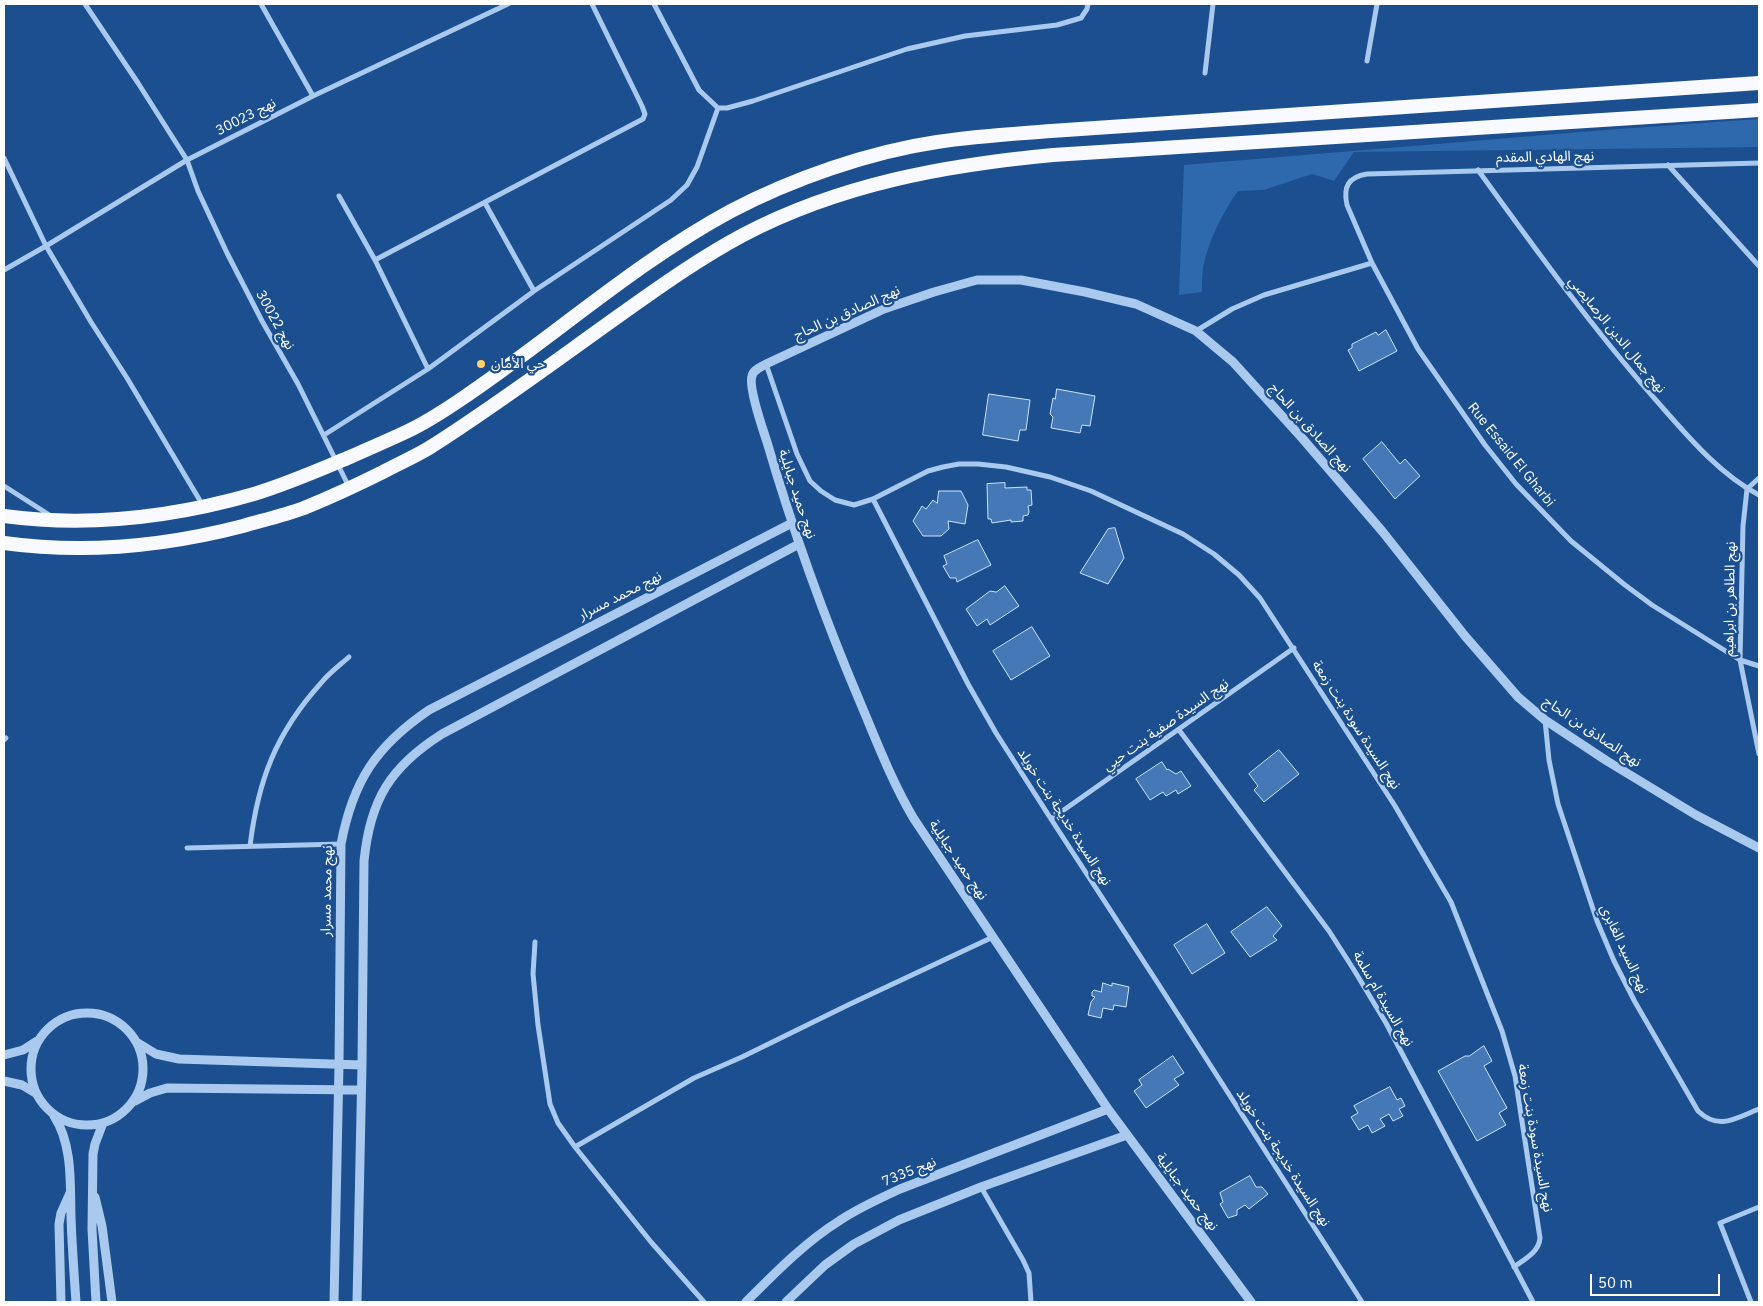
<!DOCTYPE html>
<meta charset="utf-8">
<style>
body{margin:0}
#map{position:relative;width:1763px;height:1306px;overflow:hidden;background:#1b4f8f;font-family:"IBM Plex Sans",sans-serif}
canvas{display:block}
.frame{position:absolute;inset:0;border:5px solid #fff;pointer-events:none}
.scale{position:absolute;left:1590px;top:1274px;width:130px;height:22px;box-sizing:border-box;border:2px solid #fff;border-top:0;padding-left:6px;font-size:15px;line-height:18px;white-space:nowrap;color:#fff;-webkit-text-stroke:4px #1b4f8f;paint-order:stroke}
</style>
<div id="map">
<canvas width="1763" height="1306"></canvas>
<div class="frame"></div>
<div class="scale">50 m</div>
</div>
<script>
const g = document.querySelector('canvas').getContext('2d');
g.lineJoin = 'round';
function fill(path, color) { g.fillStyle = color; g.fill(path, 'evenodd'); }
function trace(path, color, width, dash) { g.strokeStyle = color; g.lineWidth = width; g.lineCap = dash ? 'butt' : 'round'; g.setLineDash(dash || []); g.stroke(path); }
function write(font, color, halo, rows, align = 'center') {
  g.font = font + ' "IBM Plex Sans","Noto Sans Arabic",sans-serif'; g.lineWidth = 4.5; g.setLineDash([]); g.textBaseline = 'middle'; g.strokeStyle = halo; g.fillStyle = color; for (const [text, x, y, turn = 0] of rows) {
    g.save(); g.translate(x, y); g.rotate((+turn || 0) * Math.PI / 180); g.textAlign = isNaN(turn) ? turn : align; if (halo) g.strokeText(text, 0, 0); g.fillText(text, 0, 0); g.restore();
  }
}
fill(new Path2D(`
 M1759,119V147L1354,152L1334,181L1312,174L1264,190L1238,191C1222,213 1208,242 1203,268C1202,276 1202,284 1202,292L1179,295L1184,165L1605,130Z`), '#2e69ad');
const building = new Path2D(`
 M1386,330L1397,351L1359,371L1348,350L1352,348V344L1376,332L1378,335Z
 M1057,389L1095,396L1090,426L1082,425L1080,433L1051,428L1053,417L1050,414L1053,398L1055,399Z
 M989,394L1030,400L1026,430H1020L1018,441L983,435Z
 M1382,442L1400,464L1405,459L1420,476L1395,499L1363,459Z
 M1005,483V488L1027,487V490H1031L1032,505L1028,506L1029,512L1028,515L1023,516V521L1011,522V520L992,523L991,519H988L987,484Z
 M939,491H961L968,505L965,524L948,521L949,529L941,536H923L913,521L922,506L926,509L933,500L937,503Z
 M1115,528L1124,558L1108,584L1080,573L1108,529Z
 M978,540L991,565L957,582L956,578H950L943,566L947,564L944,556Z
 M1005,586L1019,606L990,625L987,619L977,626L966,609L990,591L996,592Z
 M1032,627L1050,656L1011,680L993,651Z
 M1279,750L1299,774L1264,802L1254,790L1258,786L1249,774Z
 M1162,762L1167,770L1168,769L1176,774L1181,771L1191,786L1178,794L1176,790L1166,796L1163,792L1150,800L1136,779Z
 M1267,907L1282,926L1273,936L1277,940L1250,957L1231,932Z
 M1207,924L1225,953L1192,974L1174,945Z
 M1103,983L1112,986V983L1129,987L1126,1007L1114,1005L1113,1010L1103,1008L1101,1018L1088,1015L1091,1002L1095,997L1092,996V992L1094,990L1101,992Z
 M1484,1046L1492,1061L1484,1066L1507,1108L1499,1113L1506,1125L1477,1141L1438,1071L1465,1056H1469Z
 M1173,1056L1184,1073L1174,1079L1179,1085L1146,1108L1134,1091L1142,1085L1139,1080Z
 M1390,1087L1397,1100L1401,1098L1405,1106L1399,1109L1403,1116L1393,1121L1389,1114L1380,1119L1385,1126L1372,1133L1368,1125L1359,1130L1351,1117L1358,1113L1354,1106Z
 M1250,1176L1256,1187H1262L1268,1194L1249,1209L1245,1205L1237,1210V1215L1228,1218L1220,1204L1223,1202L1220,1193Z`);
fill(building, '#4478b7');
trace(building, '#cfe3fa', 1);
trace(new Path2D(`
 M85,4L138,83L187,160L198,191L227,253L262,321L298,384L349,487
 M261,4L313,96
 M654,4L699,90L718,108H727L753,101L907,49L965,36L1057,25L1081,18L1087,9L1088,4
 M1367,61L1377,4
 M1205,73L1213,4
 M4,158L46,246L91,322L127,378L202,504
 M1759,163L1367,174C1348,177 1343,187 1347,205L1372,263L1418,349L1485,445L1516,484L1571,541L1625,585L1652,605L1740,660L1759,666
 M1668,165L1759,266
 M1478,170C1537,251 1595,332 1662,407C1690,439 1721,475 1759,495
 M339,196L375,260L428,369
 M485,203L534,291
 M375,260L643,119L645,114L642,106L592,4
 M4,270L46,246L187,160L313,96L508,4
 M1196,331L1232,309L1264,295L1372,263
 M766,364L797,454L810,481L821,491L835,500L854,505L873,499L928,471L943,467L959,464H978L1006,467L1050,477L1091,491L1183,534L1214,554L1239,575L1260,598L1395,806L1451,902L1502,1031L1515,1076L1540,1238C1539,1252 1525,1259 1514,1267
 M324,435L428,369L534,291L671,200L687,185L697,167L718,108
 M1759,478L1747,489L1743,526L1740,660L1759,754
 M4,486L51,516
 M873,499L968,684L996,733L1051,819L1159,985L1362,1302
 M1545,720L1549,760L1558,804L1597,921L1614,961L1635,1002L1698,1111C1719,1131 1736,1118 1759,1109
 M1179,730L1329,931L1354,970L1386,1023L1533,1302
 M4,740L6,738
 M1051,819L1294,648
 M250,846C258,780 276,733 321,683C329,673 340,665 349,657
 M187,848L341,844
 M535,942L533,974L538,1025L550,1104L558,1123L575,1147L651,1242L704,1302
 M575,1147L694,1078L742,1057L848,1005L993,937
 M981,1187L1023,1260L1029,1273L1031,1302
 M1751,1302L1720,1223L1759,1207`), '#a9c9ee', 5);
trace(new Path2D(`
 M31 1069a56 56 0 1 1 112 0a56 56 0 1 1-112 0Z
 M138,1043L156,1054L179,1059L362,1065
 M4,1055L23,1050L37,1041
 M4,1081L22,1085L37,1094
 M135,1101L150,1093L167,1088L361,1090
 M54,1116C73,1145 70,1184 71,1217C72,1246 74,1274 76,1302
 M95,1197L102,1226L112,1302
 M61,1302L59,1224L61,1213L70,1193
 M96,1302L92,1229L93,1154L95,1144L103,1123
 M334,1302L339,1065L341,844C353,781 376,746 429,710L792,523
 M357,1302L362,1065L364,861C370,800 390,767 442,734L799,544
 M746,1302C775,1273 804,1243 839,1221C858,1208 879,1199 900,1189L1108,1109
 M786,1302L825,1265L854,1244L899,1220L981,1187L1127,1135
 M1251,1302L1108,1109L914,819C892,782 877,742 860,702C824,617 793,531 767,442C763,430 748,387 752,376C753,370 761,367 766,364L884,309L934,292L977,280H1021L1085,292L1136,304L1196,331L1233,362L1302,438L1382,531L1465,636L1518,697L1545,720L1607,761L1696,815L1759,848`), '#a9c9ee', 9);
trace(new Path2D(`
 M4,516C87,527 174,517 254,494C287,484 319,470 350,457C370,448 389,440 408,431C425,423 442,412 457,402C550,340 633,264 731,211C792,179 869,152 937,142C975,136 1013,134 1051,131L1759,83
 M4,543C84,554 166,546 243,526C264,520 285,515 304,508C331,497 357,485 383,472C398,464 414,457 429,448C497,405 562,356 627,310C665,283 702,257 743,235C840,184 946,165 1053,155L1759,110`), '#f8faff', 14);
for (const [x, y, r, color] of [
 [481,364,5,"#ffd166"]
]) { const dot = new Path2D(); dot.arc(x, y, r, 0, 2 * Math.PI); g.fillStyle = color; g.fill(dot); trace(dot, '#1b4f8f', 2); }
write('14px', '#fff', '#1b4f8f', [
 ["نهج 30023",246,117,-27],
 ["نهج الهادي المقدم",1545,157,-1],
 ["نهج الصادق بن الحاج",847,313,-24],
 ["نهج 30022",275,320,61],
 ["نهج جمال الدين الرصايصي",1617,335,51],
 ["نهج الصادق بن الحاج",1310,428,48],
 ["Rue Essaid El Gharbi",1511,455,51],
 ["نهج حميد جبايلية",797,494,72],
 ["نهج محمد مسرار",620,596,-27],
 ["نهج الطاهر بن ابراهيم",1730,599,-89],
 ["نهج السيدة صفية بنت حيي",1166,725,-35],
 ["نهج السيدة سودة بنت زمعة",1356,725,57],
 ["نهج الصادق بن الحاج",1592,732,34],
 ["نهج السيدة خديجة بنت خويلد",1064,817,57],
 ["نهج حميد جبايلية",958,860,56],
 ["نهج محمد مسرار",327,891,-89],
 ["نهج السيد الغابري",1624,949,65],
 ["نهج السيدة ام سلمة",1383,999,60],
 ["نهج السيدة سودة بنت زمعة",1535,1138,80],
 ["نهج السيدة خديجة بنت خويلد",1283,1158,57],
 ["نهج 7335",909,1172,-22],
 ["نهج حميد جبايلية",1187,1192,53]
]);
write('14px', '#fff', '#1b4f8f', [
 ["حي الأمان",491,364]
], 'left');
</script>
